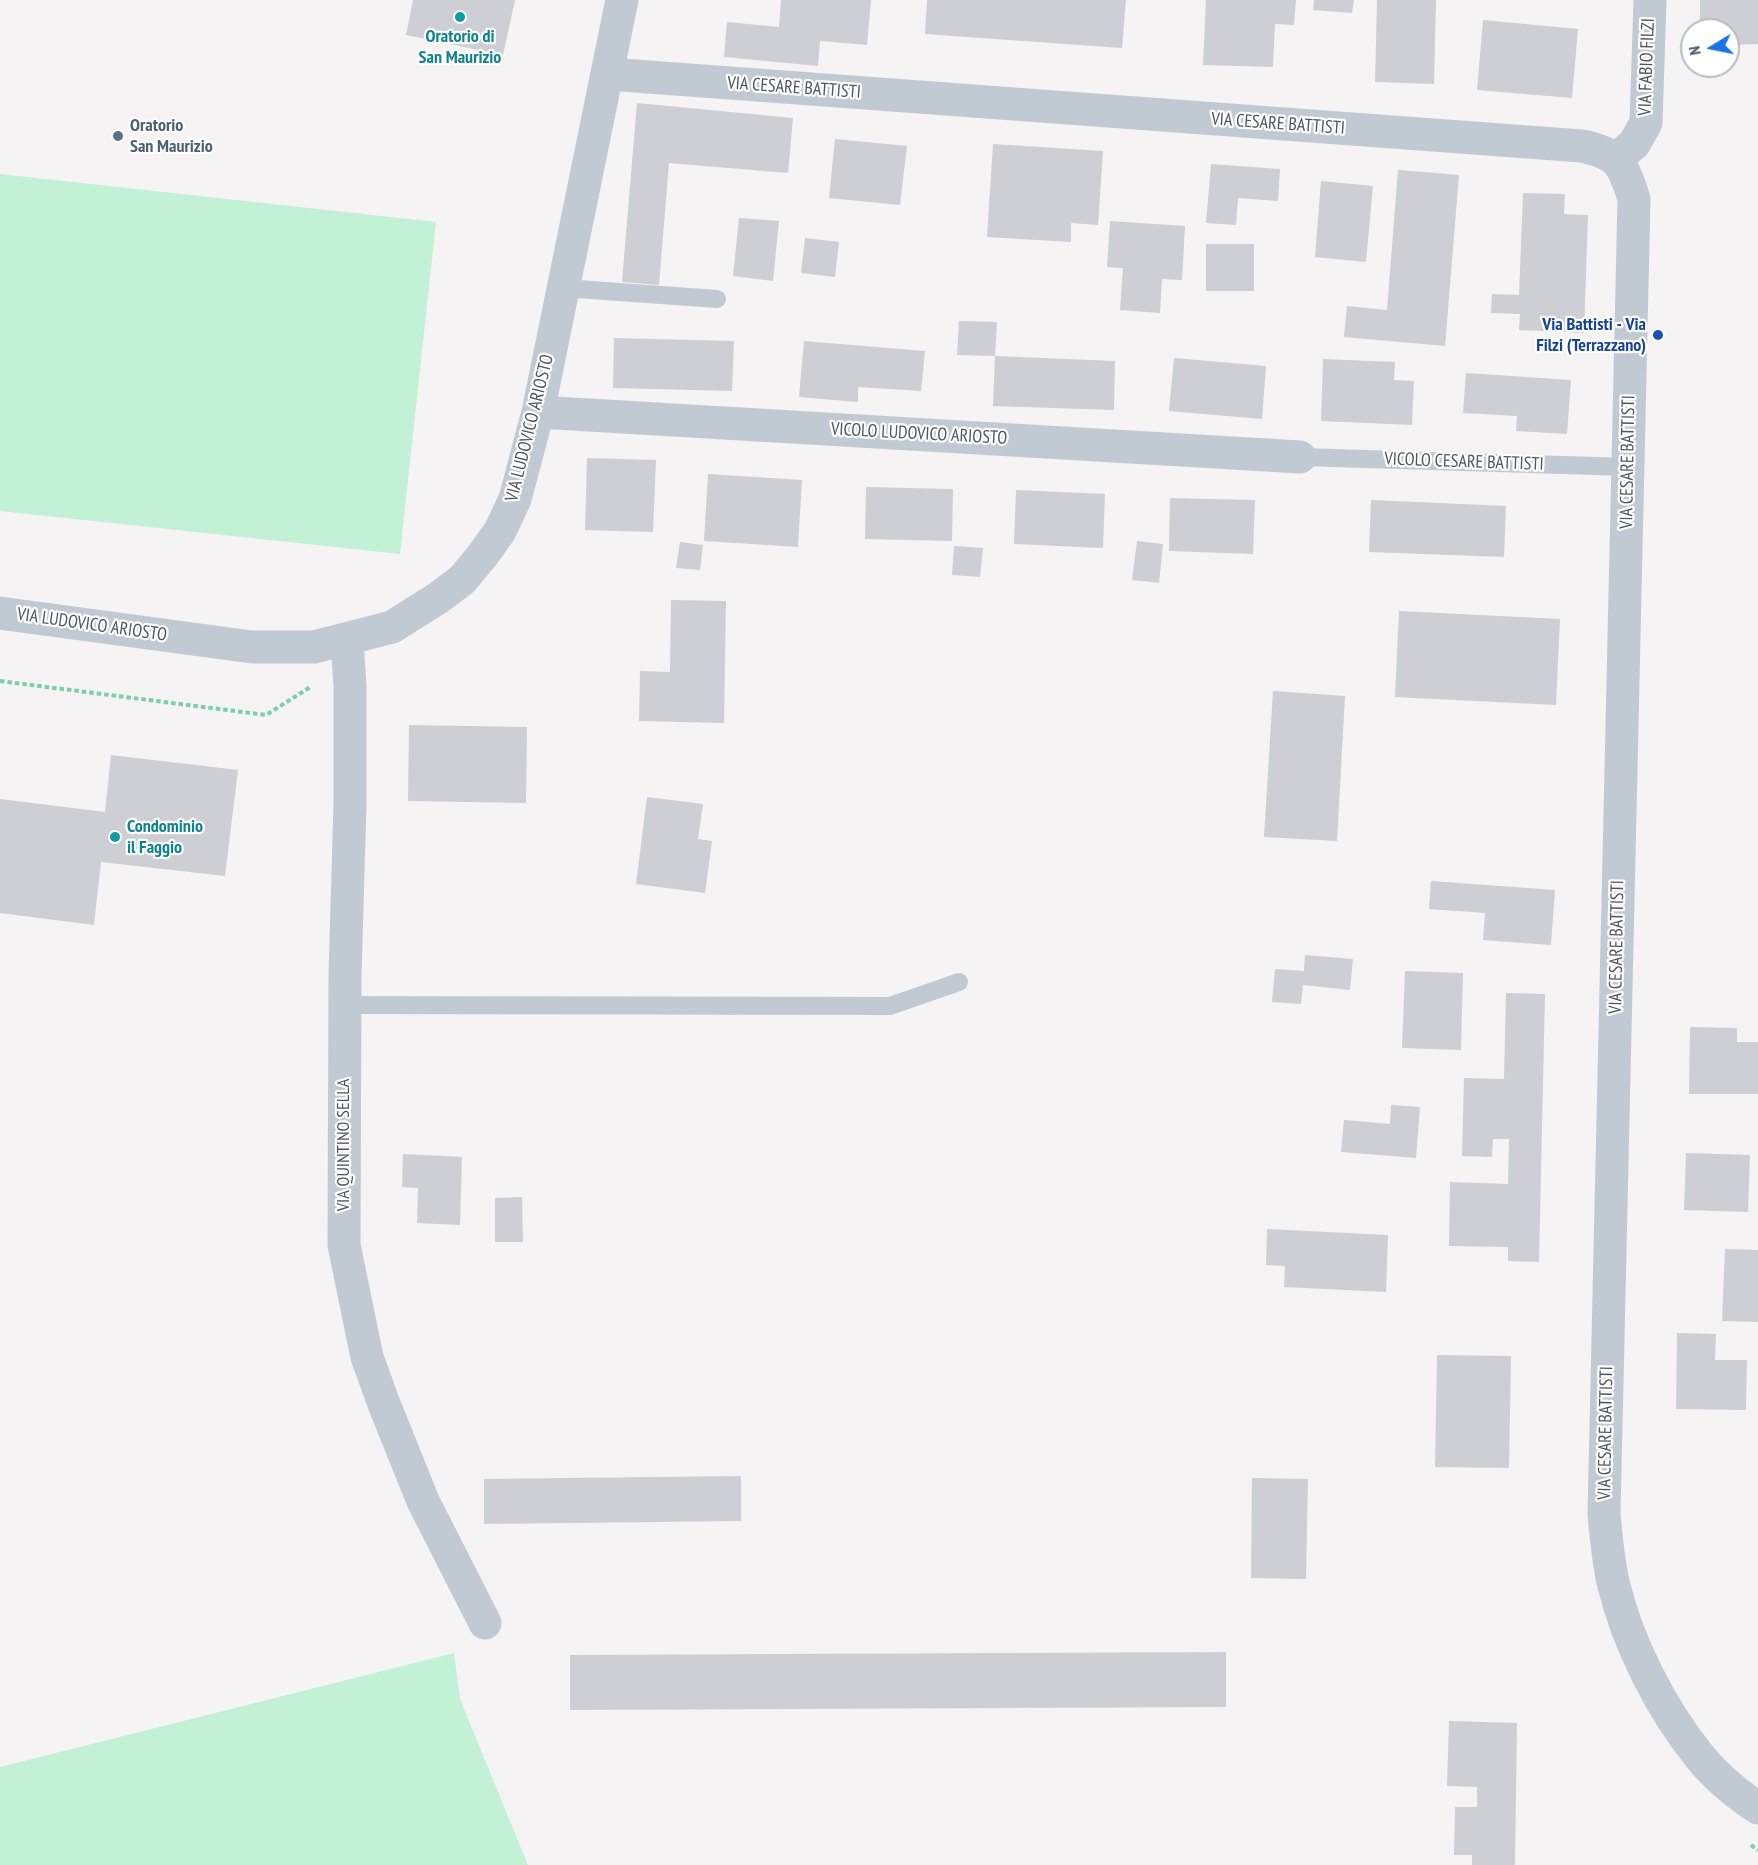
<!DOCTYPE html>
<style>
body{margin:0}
#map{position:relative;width:1758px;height:1865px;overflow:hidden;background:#f5f3f3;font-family:"PT Sans Narrow",sans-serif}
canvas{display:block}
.north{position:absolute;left:1680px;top:18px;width:60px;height:60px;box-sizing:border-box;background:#fff;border:2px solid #b7bbc0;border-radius:50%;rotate:260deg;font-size:16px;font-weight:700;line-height:24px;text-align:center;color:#4a5661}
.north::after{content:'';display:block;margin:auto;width:21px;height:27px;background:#1a73e8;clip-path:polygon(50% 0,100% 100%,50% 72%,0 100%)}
</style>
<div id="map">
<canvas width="1758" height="1865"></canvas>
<div class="north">N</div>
</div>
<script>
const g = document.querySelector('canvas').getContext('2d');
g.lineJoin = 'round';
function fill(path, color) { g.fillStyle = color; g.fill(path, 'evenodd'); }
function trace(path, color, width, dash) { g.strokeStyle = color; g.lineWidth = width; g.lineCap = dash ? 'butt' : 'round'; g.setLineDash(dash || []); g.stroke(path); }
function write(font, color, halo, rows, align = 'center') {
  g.font = font + ' "PT Sans Narrow",sans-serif'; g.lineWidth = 4.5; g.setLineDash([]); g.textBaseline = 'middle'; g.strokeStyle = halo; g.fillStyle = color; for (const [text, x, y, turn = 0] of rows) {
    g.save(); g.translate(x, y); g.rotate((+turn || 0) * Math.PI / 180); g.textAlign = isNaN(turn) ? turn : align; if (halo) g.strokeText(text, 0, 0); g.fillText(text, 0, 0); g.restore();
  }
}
fill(new Path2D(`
 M0,174L436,222L400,554L0,511Z
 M454,1653L460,1699L528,1865H0V1767Z`), '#c3f1d5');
fill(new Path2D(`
 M413,0H515L503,55L406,35Z
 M781,0H871L867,45L820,41L818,66L724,57L727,22L779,27Z
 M927,0H1126L1122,48L925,34Z
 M1206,0H1296L1294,25L1275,24L1273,67L1203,65Z
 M1314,0H1354L1352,13L1313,10Z
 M1377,0H1436L1434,84L1375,82Z
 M1700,0H1758V44L1728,45V30H1700Z
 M1483,20L1578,29L1572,98L1477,90Z
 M637,103L793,118L788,173L669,163L659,285L622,282Z
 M835,139L907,146L900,205L829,198Z
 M993,144L1103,151L1098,225L1071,223V242L987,237Z
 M1211,164L1280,169L1278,201L1238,198L1236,225L1206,223Z
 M1398,170L1459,175L1445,346L1344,337L1347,306L1387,310Z
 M1321,181L1373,186L1366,262L1315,257Z
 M1523,193L1565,194L1564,214L1588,215L1584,333L1519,330L1520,314L1491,313L1492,294L1519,295Z
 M739,218L779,221L773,281L733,276Z
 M1110,221L1185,226L1182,280L1162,279L1160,313L1120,310L1123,268L1107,267Z
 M805,238L839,242L835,277L801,273Z
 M1206,244H1254V291H1206Z
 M959,321L997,322L995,356L957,355Z
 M614,338L734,341L732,391L613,388Z
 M804,341L925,351L921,391L858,387V402L799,397Z
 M995,356L1115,361L1114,410L993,406Z
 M1174,358L1266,366L1262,419L1169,411Z
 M1323,359L1395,362L1394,380L1414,381L1412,425L1321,421Z
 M1466,373L1571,380L1567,434L1516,431L1517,416L1463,413Z
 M587,458L656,460L653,532L585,530Z
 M708,474L802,480L798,547L704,541Z
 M866,487L953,489L952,541L865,539Z
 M1016,490L1105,494L1103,548L1014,544Z
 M1170,498L1255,500L1253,554L1169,551Z
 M1371,500L1506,506L1504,557L1369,552Z
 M1137,541L1163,544L1159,583L1132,580Z
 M680,542L703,545L700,570L676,568Z
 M954,546L983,548L980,577L952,575Z
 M671,600L726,601L724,723L639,721L640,671L670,672Z
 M1399,611L1560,619L1556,705L1395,697Z
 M1273,691L1345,696L1337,841L1264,837Z
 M409,725L527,727L526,803L408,801Z
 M111,755L238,770L225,876L101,862L94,925L0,913V799L105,812Z
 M647,797L703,804L698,839L712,841L705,893L636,884Z
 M1431,881L1555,890L1551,945L1483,940L1485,913L1429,909Z
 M1305,955L1353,959L1350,990L1303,985L1301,1004L1272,1002L1275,969L1304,971Z
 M1405,971L1463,973L1461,1050L1402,1048Z
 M1506,993L1545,994L1539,1262L1508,1261V1247L1449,1246L1450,1182L1508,1184L1509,1139H1493L1492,1157L1462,1156L1464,1078L1504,1079Z
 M1690,1027L1737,1028V1042H1758V1094H1689Z
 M1391,1105L1420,1107L1416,1158L1341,1152L1344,1120L1390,1124Z
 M1686,1153L1750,1155L1748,1212L1684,1210Z
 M403,1154L462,1157L460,1225L417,1223L418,1188L402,1187Z
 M522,1197L523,1242H495V1198Z
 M1267,1229L1388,1235L1386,1292L1284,1287L1285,1266L1266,1265Z
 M1725,1249L1758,1250V1322L1722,1321Z
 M1677,1333L1716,1334L1715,1360H1747L1746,1410L1676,1409Z
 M1437,1355L1511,1356L1509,1468L1435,1467Z
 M741,1476V1521L484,1524V1479Z
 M1252,1478L1308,1479L1306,1579L1251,1578Z
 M1226,1652V1707L570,1710V1655Z
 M1449,1721L1517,1723L1515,1865H1472V1855H1454L1455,1807H1477V1787L1447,1786Z`), '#cdcfd5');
trace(new Path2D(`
 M0,681L266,715L312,686
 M1751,1845L1758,1850`), '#7ad0a6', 4, [4.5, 3]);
trace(new Path2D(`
 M563,288L717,299
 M1300,457L1628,467
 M345,1005L890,1006L959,982`), '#c1cad2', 18);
trace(new Path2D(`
 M608,74L1582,146C1619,154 1623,164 1634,199L1604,1514C1606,1537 1608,1559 1613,1582C1627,1642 1661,1709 1700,1757C1716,1777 1737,1794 1758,1808
 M1616,159L1634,144L1646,123L1650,0
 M538,412L1300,457
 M0,613L252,647H314L392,627L438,598L462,580L482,556L500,531L515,499L538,412L622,0
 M344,641L348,656L350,687V803L345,976L344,1245L367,1357L384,1404L423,1501L485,1623`), '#c1cad2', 33);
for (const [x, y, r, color] of [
 [460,17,6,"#0f9aa8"],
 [118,136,6,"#5c6f8a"],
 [1658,335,6,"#1a4fb4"],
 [115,837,6,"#0f9aa8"]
]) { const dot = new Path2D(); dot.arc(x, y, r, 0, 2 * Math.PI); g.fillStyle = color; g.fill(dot); trace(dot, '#fff', 2); }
write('bold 18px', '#0d838f', '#fff', [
 ["Oratorio di",460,37],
 ["San Maurizio",460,58],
 ["Condominio",127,827,"left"],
 ["il Faggio",127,848,"left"]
]);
write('18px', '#4a5661', '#fff', [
 ["VIA FABIO FILZI",1647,67,-88],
 ["VIA CESARE BATTISTI",794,88,4],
 ["VIA CESARE BATTISTI",1278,124,4],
 ["VIA LUDOVICO ARIOSTO",530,428,-76],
 ["VICOLO LUDOVICO ARIOSTO",919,434,3],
 ["VICOLO CESARE BATTISTI",1464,462,2],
 ["VIA CESARE BATTISTI",1628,462,-89],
 ["VIA LUDOVICO ARIOSTO",92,625,8],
 ["VIA CESARE BATTISTI",1617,947,-89],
 ["VIA QUINTINO SELLA",344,1145,-90],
 ["VIA CESARE BATTISTI",1606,1433,-89]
]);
write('bold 18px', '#4e5e75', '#fff', [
 ["Oratorio",130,126],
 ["San Maurizio",130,147]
], 'left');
write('bold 18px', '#164399', '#fff', [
 ["Via Battisti - Via",1646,325],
 ["Filzi (Terrazzano)",1646,346]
], 'right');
</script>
